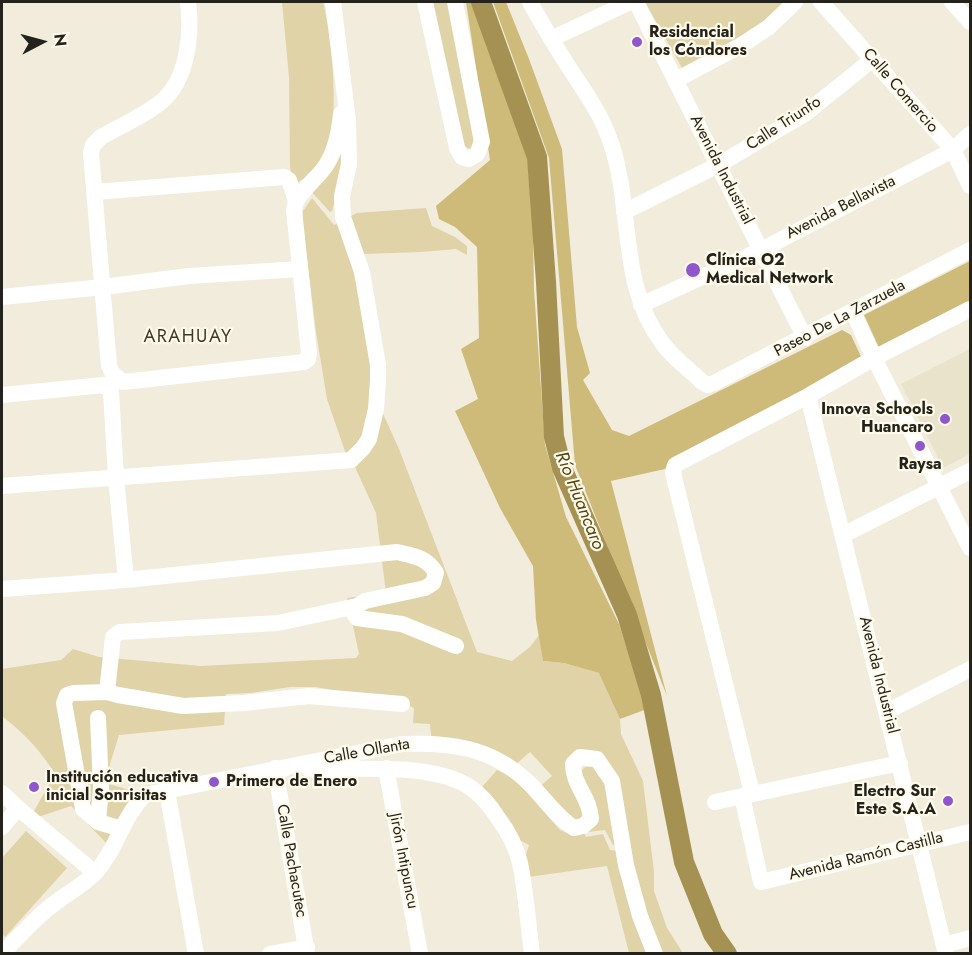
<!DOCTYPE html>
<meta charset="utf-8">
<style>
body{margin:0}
#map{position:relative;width:972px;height:955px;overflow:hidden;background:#f1ecdc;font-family:Jost,sans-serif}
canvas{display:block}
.frame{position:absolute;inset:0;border:3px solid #24221c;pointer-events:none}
.north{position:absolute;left:12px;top:12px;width:60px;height:60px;-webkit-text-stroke:4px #fffae9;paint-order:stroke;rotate:84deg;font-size:16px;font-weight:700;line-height:24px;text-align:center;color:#24221c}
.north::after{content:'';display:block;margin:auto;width:21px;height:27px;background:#24221c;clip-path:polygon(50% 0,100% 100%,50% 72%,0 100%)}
</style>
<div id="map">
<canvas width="972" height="955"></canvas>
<div class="frame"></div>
<div class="north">N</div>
</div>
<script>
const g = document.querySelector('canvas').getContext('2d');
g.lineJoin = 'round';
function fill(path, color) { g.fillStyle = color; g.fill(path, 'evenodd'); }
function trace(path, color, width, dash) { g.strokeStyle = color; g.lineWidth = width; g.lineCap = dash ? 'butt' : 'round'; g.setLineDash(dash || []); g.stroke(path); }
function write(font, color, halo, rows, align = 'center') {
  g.font = font + ' Jost,sans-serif'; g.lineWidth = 4.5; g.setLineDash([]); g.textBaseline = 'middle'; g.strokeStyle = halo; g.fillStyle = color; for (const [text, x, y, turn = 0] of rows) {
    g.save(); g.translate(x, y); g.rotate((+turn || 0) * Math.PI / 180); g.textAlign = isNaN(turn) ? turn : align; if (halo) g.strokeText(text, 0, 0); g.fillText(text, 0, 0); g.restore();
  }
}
fill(new Path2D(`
 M970,349V454L943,468L901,384Z`), '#eae3cb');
fill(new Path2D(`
 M282,2H323C332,38 341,123 325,157C318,170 307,177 295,184L290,168L289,77Z
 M431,2H450L474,138L471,149L465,147Z
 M645,2H784L756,28L682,68Z
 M346,103L339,185L332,211L330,212L310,190Z
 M312,198L334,225L340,222L350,255L375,366L369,427L348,460L327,399L316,332L302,217L303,211Z
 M426,208L432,226L455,237L467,246V255L456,249L421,252L363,254L347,218L357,213Z
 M380,407L399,449L477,652L512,661L530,647L539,635L543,661L564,663L600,673L620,719L621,734L643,781L654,872V891L667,928L683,953H661L633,876L613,771L573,758L584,804L582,820L574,822L537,789L552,776L530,752L514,766L432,744L430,724L413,723L414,708L401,702L315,687H290L251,693L226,694L224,725L119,735L104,783L134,791L113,836L106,843L71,806L29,820L55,774C41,751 24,733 2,716V669L61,660L73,649L99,657L201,666L356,658L359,654L347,598L386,593L376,513L355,467L370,445Z
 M585,767H593L604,774L617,846L613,845L605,830L588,832L595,825L581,771Z
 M497,770L515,779L560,830L572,835L584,833L586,837L603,834L610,850L618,851L649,953H629L607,866L528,877L523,864L529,845L511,836L482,787Z
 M26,831L67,868L5,937L2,933V858Z`), '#e0d3a7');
fill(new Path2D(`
 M466,2H476L528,152L532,178L534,290L545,445L566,517L619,624L647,709L620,719L599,673L564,663L543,661L536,620L533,566L500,508L455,411L478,399L461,349L479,338L477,247L455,227L439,219L436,206L490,160Z
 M493,2H506L529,59L562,149L577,327L590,373L583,380L612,430L629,436L842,330L851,335L863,361L672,458L665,469L611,481L667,696L575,465L549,158Z
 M970,261V304L881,352L864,315Z`), '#cebb7a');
trace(new Path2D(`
 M481,2L537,157L546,282L554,437L562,468L627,615L651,695L684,862L713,934L727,954`), '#a59252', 20);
trace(new Path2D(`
 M425,2L457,148L462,157L469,159L477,154L482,142L455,2
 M530,2C543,26 557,49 572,72C585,92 600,113 608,135C635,203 616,282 663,344C673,358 690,370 702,382L708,385L714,383L970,250
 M636,2L805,338
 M821,2L953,150L970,186
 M952,2L970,22
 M551,39L630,2
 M676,80L740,46L769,27L795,2
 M95,192L284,177L289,180L296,201L294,210L309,353L308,359L304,362L123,382L113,374L109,366L91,153L93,145L101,137C120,126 144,116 161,102C188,80 192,33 188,2
 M296,201C304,189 312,182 321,172C335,156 339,134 341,114
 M624,212L718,165L806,113L873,59
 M2,297L103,287L189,276L300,269
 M641,305L761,250L953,150L970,134
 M853,312L874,358L970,548
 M2,395L104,385L111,391L116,478L126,580
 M808,396L946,954
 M2,486L351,460L363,448L369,439L376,409L378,380V365L362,272L343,217L342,196L349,164L348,120L333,2
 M843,535L970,471
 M2,589L126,580L397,552C414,556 427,557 436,573L433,583L425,588L365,601L357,606L353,612L357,618L402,624L456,646
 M107,692L118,695L183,706L243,703L309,696L402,704
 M888,711L970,669
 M386,768L420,954
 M284,769L275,768L307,954
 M309,769C356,771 431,761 471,788C481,795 491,807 498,818C508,831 516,847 520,863C526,892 528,924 532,954
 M167,791L196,954
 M2,793L18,808L2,827
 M752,793L673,473L675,465L808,396L874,358L970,309
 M742,796L761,882L970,832
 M715,802L900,763
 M18,808L95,873
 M98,822L101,788L98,718
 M122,829L98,822L83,809L64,703L67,695L73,693L107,692L113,637L120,632L278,623L357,606
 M944,945L970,938
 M2,954C16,939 30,924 45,911C60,897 82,887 96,872C117,849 122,817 145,795L402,744C450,742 491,747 528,782C544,797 555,816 574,828L583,826L591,819C590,797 573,786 573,764L580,757L597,759L612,781L626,865L640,916L655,954
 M270,954L307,947`), '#fff', 16);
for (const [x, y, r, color] of [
 [637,42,6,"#8f56cd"],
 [693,270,8,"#8f56cd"],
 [945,419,6,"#8f56cd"],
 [920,446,6,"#8f56cd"],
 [214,782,6,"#8f56cd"],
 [34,787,6,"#8f56cd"],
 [948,801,6,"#8f56cd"]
]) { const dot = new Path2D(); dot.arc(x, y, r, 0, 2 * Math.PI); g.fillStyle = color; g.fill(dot); trace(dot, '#fffae9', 2); }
write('bold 16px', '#24221c', '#fffae9', [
 ["Residencial",649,33],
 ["los Cóndores",649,51],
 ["Clínica O2",706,261],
 ["Medical Network",706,279],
 ["Innova Schools",933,410,"right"],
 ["Huancaro",933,428,"right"],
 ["Raysa",920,465,"center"],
 ["Institución educativa",46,778],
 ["inicial Sonrisitas",46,796],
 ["Primero de Enero",226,782],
 ["Electro Sur",936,792,"right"],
 ["Este S.A.A",936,810,"right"]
], 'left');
write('16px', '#24221c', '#fffae9', [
 ["Calle Comercio",900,91,49],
 ["Calle Triunfo",784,124,-33],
 ["Avenida Industrial",721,170,63],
 ["Avenida Bellavista",841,208,-27],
 ["Paseo De La Zarzuela",840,319,-28],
 ["Avenida Industrial",878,675,76],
 ["Calle Ollanta",367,752,-10],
 ["Avenida Ramón Castilla",866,857,-14],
 ["Calle Pachacutec",291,861,80],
 ["Jirón Intipuncu",403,861,79]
]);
g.letterSpacing = '1.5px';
write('18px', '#3c382b', '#fffae9', [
 ["ARAHUAY",188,338]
]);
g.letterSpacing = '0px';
write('italic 18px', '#544613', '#fffae9', [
 ["Río Huancaro",579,501,68]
]);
</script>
